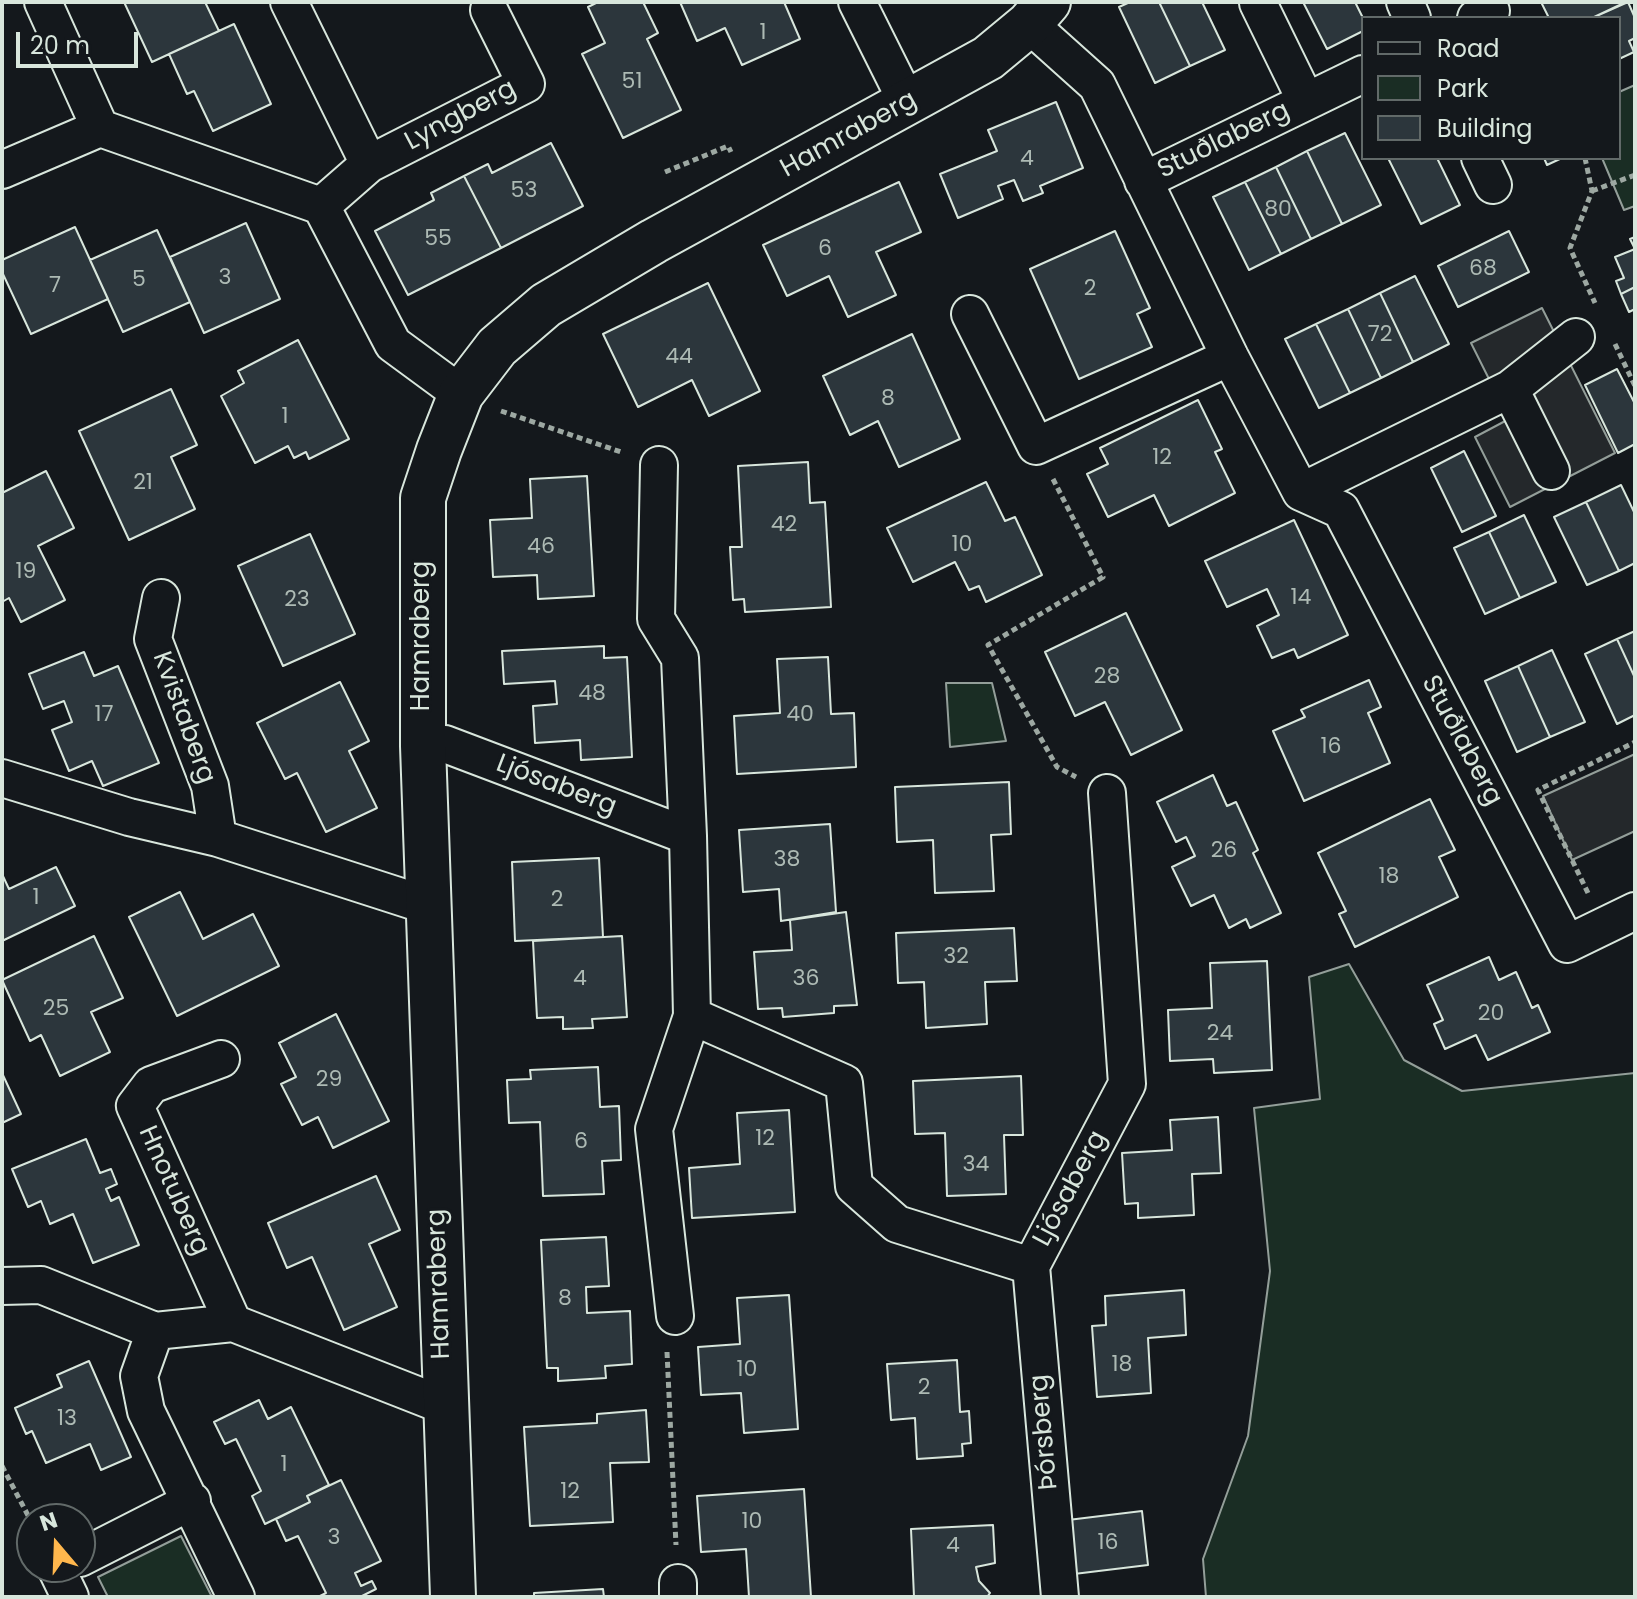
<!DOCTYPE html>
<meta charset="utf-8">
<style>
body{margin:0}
#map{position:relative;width:1637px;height:1599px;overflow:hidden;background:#14181c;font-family:Poppins,sans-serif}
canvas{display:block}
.frame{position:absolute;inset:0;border:4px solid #d8e6dc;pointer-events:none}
.legend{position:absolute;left:1361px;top:16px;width:260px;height:144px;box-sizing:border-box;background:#14181c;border:2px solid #626a69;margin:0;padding:10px 14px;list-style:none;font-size:24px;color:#d8e6dc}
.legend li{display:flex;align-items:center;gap:16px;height:40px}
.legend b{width:40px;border:2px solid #626a69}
.north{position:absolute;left:16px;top:1503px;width:80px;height:80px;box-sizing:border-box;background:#14181c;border:2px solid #626a69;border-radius:50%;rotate:341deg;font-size:22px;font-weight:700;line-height:32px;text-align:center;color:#d8e6dc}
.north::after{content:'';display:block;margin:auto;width:28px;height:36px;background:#ffb74d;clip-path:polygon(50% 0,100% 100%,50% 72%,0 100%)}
.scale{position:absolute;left:16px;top:32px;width:122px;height:36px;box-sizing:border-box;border:4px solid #d8e6dc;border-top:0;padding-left:10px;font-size:24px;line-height:28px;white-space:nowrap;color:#d8e6dc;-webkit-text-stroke:6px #14181c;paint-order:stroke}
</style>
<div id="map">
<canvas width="1637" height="1599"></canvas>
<div class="frame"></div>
<ul class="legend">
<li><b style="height:10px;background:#14181c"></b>Road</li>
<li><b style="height:22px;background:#1a2d24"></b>Park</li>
<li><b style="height:22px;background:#2c363c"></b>Building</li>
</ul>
<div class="north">N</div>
<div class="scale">20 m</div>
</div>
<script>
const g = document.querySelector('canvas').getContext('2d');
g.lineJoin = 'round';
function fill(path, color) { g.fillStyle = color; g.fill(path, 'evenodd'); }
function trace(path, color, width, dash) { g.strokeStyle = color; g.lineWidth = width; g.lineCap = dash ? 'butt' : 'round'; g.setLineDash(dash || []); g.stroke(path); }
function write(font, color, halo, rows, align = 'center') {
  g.font = font + ' Poppins,sans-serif'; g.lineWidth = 6; g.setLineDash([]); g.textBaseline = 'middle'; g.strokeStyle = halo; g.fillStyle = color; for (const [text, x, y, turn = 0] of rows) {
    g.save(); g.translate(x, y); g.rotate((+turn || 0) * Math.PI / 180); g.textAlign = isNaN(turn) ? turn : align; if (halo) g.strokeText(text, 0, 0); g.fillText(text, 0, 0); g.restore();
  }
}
const green = new Path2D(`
 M1635,85V206L1624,210L1602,158H1619V92Z
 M946,683H992L1006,741L950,747Z
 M1349,964L1404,1060L1462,1091L1635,1073V1597H1206L1203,1559L1248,1436L1270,1271L1254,1108L1320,1099L1309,977Z
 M181,1536L212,1597H108L98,1577Z`);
fill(green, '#1a2d24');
trace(green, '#939e99', 2);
const parking = new Path2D(`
 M1542,308L1615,453L1510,507L1475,437L1509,419L1471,343Z
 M1635,754V831L1572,860L1543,796Z`);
fill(parking, '#24282b');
trace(parking, '#939e99', 2);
const building = new Path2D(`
 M124,2H205L219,31L152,62Z
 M598,2H643L658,33L647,39L681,110L623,138L582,54L605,43L588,7Z
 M680,2H784L800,39L742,65L725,28L697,41Z
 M1130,2H1159L1190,66L1155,83L1119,7Z
 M1159,2H1202L1225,50L1190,66Z
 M1303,2H1355L1363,18V31L1327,49Z
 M1541,2H1626L1592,18H1549Z
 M1628,2L1635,18V38L1629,41L1634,52L1619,59V18H1592Z
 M234,24L271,104L213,131L194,91L187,94L169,54Z
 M1056,102L1083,168L1040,186L1043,193L1023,201L1014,180L998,186L1003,199L958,218L940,174L997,151L988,130Z
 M1345,133L1381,205L1342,224L1307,151Z
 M551,143L583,206L501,248L464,176L488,164L492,173Z
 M1307,151L1342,224L1311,239L1276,167Z
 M1388,158H1437L1460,205L1421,224Z
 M1544,158H1562L1547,165Z
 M1276,167L1311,239L1281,254L1245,182Z
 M464,176L501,248L408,295L375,231L434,200L431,193Z
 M899,182L921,232L876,252L896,295L848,317L829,276L787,296L763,245Z
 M1245,182L1281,254L1249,270L1213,197Z
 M246,223L280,299L204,333L170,257Z
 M75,227L108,299L31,334L2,272V260Z
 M157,230L190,302L123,332L90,260Z
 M1115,231L1150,308L1137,314L1152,347L1079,379L1030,269Z
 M1509,231L1529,272L1458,307L1438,266Z
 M1635,237V287L1621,294L1616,281L1624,278L1615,257L1635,249L1630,239Z
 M1415,276L1449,344L1413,362L1380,293Z
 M708,283L760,391L709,416L692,380L638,407L603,334Z
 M1635,287V309L1629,312L1621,294Z
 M1380,293L1413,362L1381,378L1348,309Z
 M1348,309L1381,378L1350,393L1316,324Z
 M1316,324L1350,393L1319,408L1285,339Z
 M912,334L960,439L899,467L878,421L850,435L823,376Z
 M298,340L349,439L309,459L306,452L294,458L288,446L255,463L221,396L244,383L238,371Z
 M1617,369L1635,404V444L1618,453L1585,385Z
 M171,389L197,445L171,457L195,509L129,540L79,431Z
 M1198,400L1222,449L1215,452L1235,493L1169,526L1154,495L1108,517L1087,474L1108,464L1100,448Z
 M1464,451L1496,516L1462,532L1431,468Z
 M808,462L810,503L825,502L831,607L745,612L744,599L733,600L730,547H742L738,466Z
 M46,471L74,528L38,546L65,600L21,622L9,598L2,602V493Z
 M587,476L594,596L538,599L537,575L493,577L490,520L532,518L530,479Z
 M986,482L1005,521L1015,517L1042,575L986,602L979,586L969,590L955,562L913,582L887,528Z
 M1621,485L1635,514V563L1619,571L1586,502Z
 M1586,502L1619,571L1587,585L1554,517Z
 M1524,515L1556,582L1520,598L1489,532Z
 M1294,520L1348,635L1298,658L1294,649L1272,658L1257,626L1279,615L1267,589L1227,607L1205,561Z
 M1489,532L1520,598L1485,614L1454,548Z
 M310,534L355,634L283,666L238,566Z
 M1126,613L1182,730L1131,755L1105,702L1075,716L1045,652Z
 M1635,631V678L1617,639Z
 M1617,639L1635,678V715L1617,724L1585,654Z
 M604,646V658L627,657L632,757L581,760L580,740L535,743L533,706L557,704L555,681L504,684L502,651Z
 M1552,650L1585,722L1550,737L1518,666Z
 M84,652L94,676L118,666L159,763L103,786L92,761L69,771L52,730L72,722L64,701L43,709L29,674Z
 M828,657L831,714L854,713L856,767L737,774L734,716L780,713L777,659Z
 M1518,666L1550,737L1517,752L1485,681Z
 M1369,680L1381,707L1368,713L1390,763L1304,801L1273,731L1305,717L1301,710Z
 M340,682L369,741L349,751L377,808L326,832L297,773L285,779L257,723Z
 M1213,775L1227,806L1236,802L1258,850L1253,853L1281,913L1250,928L1246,919L1229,928L1214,895L1191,906L1172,867L1195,856L1186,837L1176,842L1157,802Z
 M1009,782L1011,834L991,835L994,891L935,893L933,840L897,842L895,787Z
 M1430,799L1455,850L1439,857L1458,897L1355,947L1339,914L1346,911L1318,853Z
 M830,824L836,912L781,921L779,889L743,892L739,830Z
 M599,858L603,937L515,941L512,862Z
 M56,867L75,906L2,941V874L9,889Z
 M180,892L203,939L253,914L279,966L177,1016L129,917Z
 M846,912L857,1005L834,1006V1013L783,1017L782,1008L758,1009L754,952L792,950L790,920Z
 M1014,928L1017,981L985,982L987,1024L926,1028L924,982L898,983L896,933Z
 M94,936L123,998L91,1012L110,1052L60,1076L41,1035L30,1041L2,980Z
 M622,936L627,1017L592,1019L593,1028L563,1029V1017L537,1018L533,941Z
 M1489,957L1499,980L1516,972L1532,1008L1538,1005L1550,1032L1488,1060L1476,1035L1445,1049L1434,1024L1443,1020L1427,985Z
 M1267,961L1272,1070L1214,1073L1213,1059L1170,1061L1168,1010L1212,1008L1210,963Z
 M336,1014L389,1121L333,1148L318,1117L302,1125L281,1084L296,1077L279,1043Z
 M598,1067L600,1107L619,1106L621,1160L602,1161L604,1194L543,1196L540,1122L509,1123L507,1080L531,1079L530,1070Z
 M2,1073L21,1114L2,1123Z
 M1021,1076L1023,1135H1004L1006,1194L947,1196L945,1133L915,1134L913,1081Z
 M789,1110L795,1212L692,1218L689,1168L740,1164L737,1113Z
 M1218,1117L1221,1173L1192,1174L1194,1215L1138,1218V1203L1125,1204L1122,1153L1172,1150L1170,1120Z
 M86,1139L100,1173L111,1169L117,1184L106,1189L111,1201L119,1197L139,1245L93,1263L73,1214L50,1224L41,1201L28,1207L12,1169Z
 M376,1176L400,1230L369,1244L397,1307L344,1330L312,1257L287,1268L268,1223Z
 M606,1237L609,1286L586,1287L587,1313L630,1311L632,1364L605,1366L606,1378L558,1381V1368H547L541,1240Z
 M1184,1290L1186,1335L1148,1338L1151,1393L1097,1397L1092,1326L1106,1325L1105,1296Z
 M789,1295L798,1429L744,1433L741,1393L701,1395L698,1347L740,1344L737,1298Z
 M957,1360L960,1412L969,1411L971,1443L962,1444L963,1456L917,1459L915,1418L891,1420L887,1364Z
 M89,1361L131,1457L101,1470L90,1444L46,1463L32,1431L26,1434L15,1408L62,1387L57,1375Z
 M259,1400L268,1419L291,1407L329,1485L307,1496L310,1502L265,1524L252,1496L261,1491L236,1439L225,1444L214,1422Z
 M646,1410L649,1462L610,1463L613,1522L530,1526L524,1427L597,1423V1414Z
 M341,1480L381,1561L355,1573L361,1586L372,1581L376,1589L360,1597H318L326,1593L298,1536L286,1541L276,1519L310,1502L307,1496Z
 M804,1489L811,1597H749L746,1549L701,1552L697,1496Z
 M1142,1511L1148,1565L1074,1574L1068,1520Z
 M993,1525L995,1563L976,1567L979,1581L990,1593L987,1597H914L911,1529Z
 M603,1589L604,1597H534V1593Z`);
fill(building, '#2c363c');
trace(building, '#d8e6dc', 2);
const minor = new Path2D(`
 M43,2L100,128
 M289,2L369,164
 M857,2L907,102
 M1405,2L1412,18
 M1258,3L1306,101
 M1476,18L1491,11
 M1029,24L1097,85L1230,357L1301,492L1341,510L1567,944L1635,911
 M1480,158L1493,185
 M2,170L100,128L321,206L393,344L461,394
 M1143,181L1363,74
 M321,206L369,164L526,84L489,10
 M970,314L1036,446L1230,357
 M1510,389L1551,471
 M659,465L656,619L680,658L688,836
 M1301,492L1510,389L1576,337
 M161,598L153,639L210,786L218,838
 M423,746L445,744L688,836L692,1016L844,1083L854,1186L897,1224L1031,1266L1127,1084L1107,793
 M2,778L129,817L218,838L426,905
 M221,1059L151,1085L135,1106L233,1323
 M1031,1266L1060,1597
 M2,1286L41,1285L155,1331L233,1323L445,1406
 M675,1316L654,1129L692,1016
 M155,1331L139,1376L146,1411L236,1597
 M80,1558L192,1501
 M63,1567L57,1570L70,1597
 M678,1583V1597`);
const tertiary = new Path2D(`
 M453,1597L423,746V498L439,450L461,394L497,347L546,305L654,241L988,58L1029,24L1048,2`);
trace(minor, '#d8e6dc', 40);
trace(tertiary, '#d8e6dc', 48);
trace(new Path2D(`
 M1585,158L1592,191L1570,248L1595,303
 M665,172L728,146L731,152
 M1592,191L1635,175
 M1615,344L1635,386
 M501,411L624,453
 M1053,479L1103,577L988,645L1057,767L1076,777
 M1588,893L1538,790L1635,742
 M667,1352L676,1545
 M2,1466L32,1523`), '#9da8a2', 5, [6, 4]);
trace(minor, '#14181c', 36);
trace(tertiary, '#14181c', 44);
write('22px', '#adbab4', null, [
 ["1",763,33],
 ["51",632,82],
 ["4",1027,159],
 ["53",524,191],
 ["80",1278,210],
 ["55",438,239],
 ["6",825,249],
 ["68",1483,269],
 ["3",225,278],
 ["5",139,280],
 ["7",55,286],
 ["2",1090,289],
 ["72",1380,335],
 ["44",679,357],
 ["8",888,399],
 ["1",285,417],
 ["12",1162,458],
 ["21",143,483],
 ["42",784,525],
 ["10",962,545],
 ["46",541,547],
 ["19",26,572],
 ["14",1301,598],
 ["23",297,600],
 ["28",1107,677],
 ["48",592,694],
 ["17",104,715],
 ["40",800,715],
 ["16",1331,747],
 ["26",1224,851],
 ["38",787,860],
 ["18",1389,877],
 ["1",36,898],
 ["2",557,900],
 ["32",956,957],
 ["4",580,979],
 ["36",806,979],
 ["25",56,1009],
 ["20",1491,1014],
 ["24",1220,1034],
 ["29",329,1080],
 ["12",765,1139],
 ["6",581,1142],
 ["34",976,1165],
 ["8",565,1299],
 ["18",1122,1365],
 ["10",747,1370],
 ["2",924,1388],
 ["13",67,1419],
 ["1",284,1465],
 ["12",570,1492],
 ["10",752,1522],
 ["3",334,1538],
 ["16",1108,1543],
 ["4",953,1546]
]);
write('26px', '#d8e6dc', '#14181c', [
 ["Lyngberg",461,116,-28],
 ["Hamraberg",849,135,-29],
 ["Stuðlaberg",1224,141,-26],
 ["Hamraberg",422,636,-90],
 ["Kvistaberg",183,718,70],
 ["Stuðlaberg",1461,741,62],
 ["Ljósaberg",556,786,21],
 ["Ljósaberg",1071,1189,-62],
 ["Hnotuberg",173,1191,66],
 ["Hamraberg",440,1284,-92],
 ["Þórsberg",1045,1432,-95]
]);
</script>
